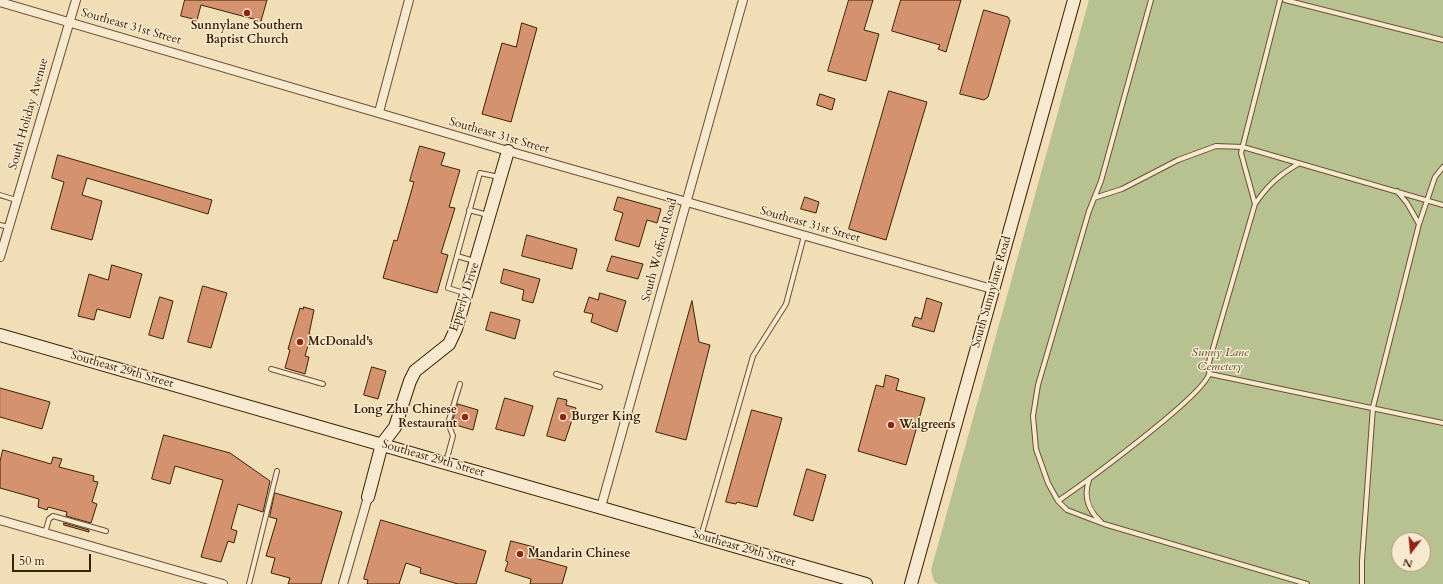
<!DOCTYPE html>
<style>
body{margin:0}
#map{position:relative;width:1443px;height:584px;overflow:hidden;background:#f1ddb6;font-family:Cardo,serif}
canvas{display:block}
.north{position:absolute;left:1391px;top:532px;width:40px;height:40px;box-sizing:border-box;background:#f6e9d0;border:1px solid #ab997f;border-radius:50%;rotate:196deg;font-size:11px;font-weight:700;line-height:16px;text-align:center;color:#3b2106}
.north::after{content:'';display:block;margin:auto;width:14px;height:18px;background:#8f2418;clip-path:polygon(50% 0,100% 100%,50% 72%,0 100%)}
.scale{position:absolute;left:12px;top:554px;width:79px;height:18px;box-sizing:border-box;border:2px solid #3b2106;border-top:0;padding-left:5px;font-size:12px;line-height:14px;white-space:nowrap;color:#3b2106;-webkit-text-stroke:3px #f6e9d0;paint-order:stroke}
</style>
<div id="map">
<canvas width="1443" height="584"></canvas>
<div class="north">N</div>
<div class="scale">50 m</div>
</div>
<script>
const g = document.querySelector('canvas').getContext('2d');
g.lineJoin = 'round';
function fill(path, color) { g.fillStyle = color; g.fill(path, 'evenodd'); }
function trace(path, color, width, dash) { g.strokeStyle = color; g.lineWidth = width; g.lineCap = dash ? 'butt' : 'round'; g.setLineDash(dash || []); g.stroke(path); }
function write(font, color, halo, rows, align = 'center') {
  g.font = font + ' Cardo,serif'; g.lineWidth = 3; g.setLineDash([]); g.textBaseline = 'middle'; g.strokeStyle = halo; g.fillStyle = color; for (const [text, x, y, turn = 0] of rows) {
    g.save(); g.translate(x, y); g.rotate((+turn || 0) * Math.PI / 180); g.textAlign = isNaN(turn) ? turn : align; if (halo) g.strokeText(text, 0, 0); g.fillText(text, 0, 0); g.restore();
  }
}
fill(new Path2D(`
 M1089,0H1443V584H938L934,581L931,570ZM1399,540H1423V564H1399Z`), '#b7c290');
const building = new Path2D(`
 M185,0H267L261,21L201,5L197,20L181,16Z
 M849,0H873L864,30L879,34L866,81L828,71Z
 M901,0H961L946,52L938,49L940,45L892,31Z
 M984,10L1008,17L1010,21L988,97L984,100L960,94Z
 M522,23L537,28L511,122L482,114L502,43L516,47Z
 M889,91L927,102L886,240L849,229Z
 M820,94L835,99L832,110L817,105Z
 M420,146L445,153L441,165L460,170L449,207L455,208L441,253L448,255L437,293L383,278L394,240L397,241L414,182L410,181Z
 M58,155L212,200L208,214L87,178L82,195L102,201L92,240L51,229L64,182L52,178Z
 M618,197L661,209L657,223L647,220L639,247L615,240L623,213L614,210Z
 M805,197L819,202L816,213L801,209Z
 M527,235L577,249L572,269L522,256Z
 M612,256L643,264L638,279L607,271Z
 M112,265L142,274L130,318L97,309L94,320L78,316L89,274L108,280Z
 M504,269L540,279L533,303L522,300L524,290L501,283Z
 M203,286L227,293L211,348L188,342Z
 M600,293L626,301L617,332L591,322L593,314L584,312L589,297L598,300Z
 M160,297L173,301L163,339L149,335Z
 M927,298L942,303L934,332L912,326L915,317L921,319Z
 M692,301L699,342L710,345L686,440L656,432Z
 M304,307L314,310L309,334L311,335L305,356L309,357L305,374L285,368L290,350L288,349L300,308L303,309Z
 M491,312L520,320L515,339L486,330Z
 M372,367L386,371L378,399L364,395Z
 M886,375L899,379L896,390L925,398L906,465L858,451L876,385L883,387Z
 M0,388L50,402L42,429L0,417Z
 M505,398L533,406L524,436L496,429Z
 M558,398L567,400L566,405L576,408L565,441L547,436Z
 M458,404L478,410L473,430L452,424Z
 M752,410L782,418L757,507L737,502L736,504L726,502Z
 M164,435L230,453L270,481L263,512L238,504L231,529L237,531L234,543L228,541L221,562L201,557L223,480L175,466L170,484L152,479Z
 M3,450L51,464L53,457L62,459L59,467L94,476L93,481L98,482L92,502L97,504L91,523L66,516L67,512L48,507L47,510L38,507L39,499L0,488V462Z
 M807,469L826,475L813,521L794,515Z
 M275,493L342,512L321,584H288L290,578L271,573L275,558L266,556L277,519L270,517Z
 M381,520L486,551L476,584H458L420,573L421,568L406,563L399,584H367L368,580L364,579Z
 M64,523L89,530V532L64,525Z
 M511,541L534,547L531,557L567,567L562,584H530L531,579L505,571L508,562L506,561Z`);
fill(building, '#d4936e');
trace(building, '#3b2106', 1);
const lane = new Path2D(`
 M1151,0L1101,181L1089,211L1038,385L1033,416L1036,449L1048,483L1058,501L1067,510L1104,524L1307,584
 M1285,0L1443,40
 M1397,191L1407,203L1419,224
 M0,195L16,200
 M1094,198L1122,189L1178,160L1216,146L1243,147L1443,205
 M1255,204C1267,186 1279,175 1298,164
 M469,210L488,215
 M0,225L9,227
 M457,256L474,261
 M464,293L448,288L480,173L499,177
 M271,369L323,384
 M556,374L600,387
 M1210,374L1443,423
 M446,462L453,436L448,423L460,384
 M1089,480C1083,497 1088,510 1101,522
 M1058,501C1083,484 1202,397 1209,374C1210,371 1209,365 1209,362L1255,204L1241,153L1280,0
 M45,533L49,519L53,516L106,531
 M701,536L753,356L786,304L804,236
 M249,584L277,471
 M1362,584V561L1373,407L1419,224L1435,177L1443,167`);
const street = new Path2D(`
 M0,2L508,151L992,289
 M379,112L409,0
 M0,257L76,0
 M601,507L743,0
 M0,520L223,584
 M343,584L368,497`);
const secondary = new Path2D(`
 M0,335L866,584
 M368,497L382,444L395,427L410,381L415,371L449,344L456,329L508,151
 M911,584L1074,0`);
trace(lane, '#685032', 6);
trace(street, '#685032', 10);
trace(secondary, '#3b2106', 14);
trace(lane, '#f6e9d0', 4);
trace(street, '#f6e9d0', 8);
trace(secondary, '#f6e9d0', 12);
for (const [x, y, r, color] of [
 [247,13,4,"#8f2418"],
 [300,342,4,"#8f2418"],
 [465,417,4,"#8f2418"],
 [563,417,4,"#8f2418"],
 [891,425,4,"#8f2418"],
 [520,554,4,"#8f2418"]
]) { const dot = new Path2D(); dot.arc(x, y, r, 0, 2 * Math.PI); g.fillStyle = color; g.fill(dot); trace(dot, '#f6e9d0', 1.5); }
write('bold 12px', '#3b2106', '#f6e9d0', [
 ["Sunnylane Southern",247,26,"center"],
 ["Baptist Church",247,40,"center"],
 ["McDonald's",308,342],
 ["Long Zhu Chinese",457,410,"right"],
 ["Restaurant",457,424,"right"],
 ["Burger King",571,417],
 ["Walgreens",899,425],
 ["Mandarin Chinese",528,554]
], 'left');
write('12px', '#3b2106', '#f6e9d0', [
 ["Southeast 31st Street",131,27,16],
 ["South Holiday Avenue",29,114,-74],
 ["Southeast 31st Street",499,136,16],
 ["Southeast 31st Street",810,225,16],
 ["South Wofford Road",660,250,-75],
 ["South Sunnylane Road",992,292,-74],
 ["Epperly Drive",465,297,-72],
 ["Southeast 29th Street",122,370,16],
 ["Southeast 29th Street",433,459,16],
 ["Southeast 29th Street",744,549,16]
]);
write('italic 12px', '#5a4928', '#f6e9d0', [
 ["Sunny Lane",1220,353],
 ["Cemetery",1220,367]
]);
</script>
